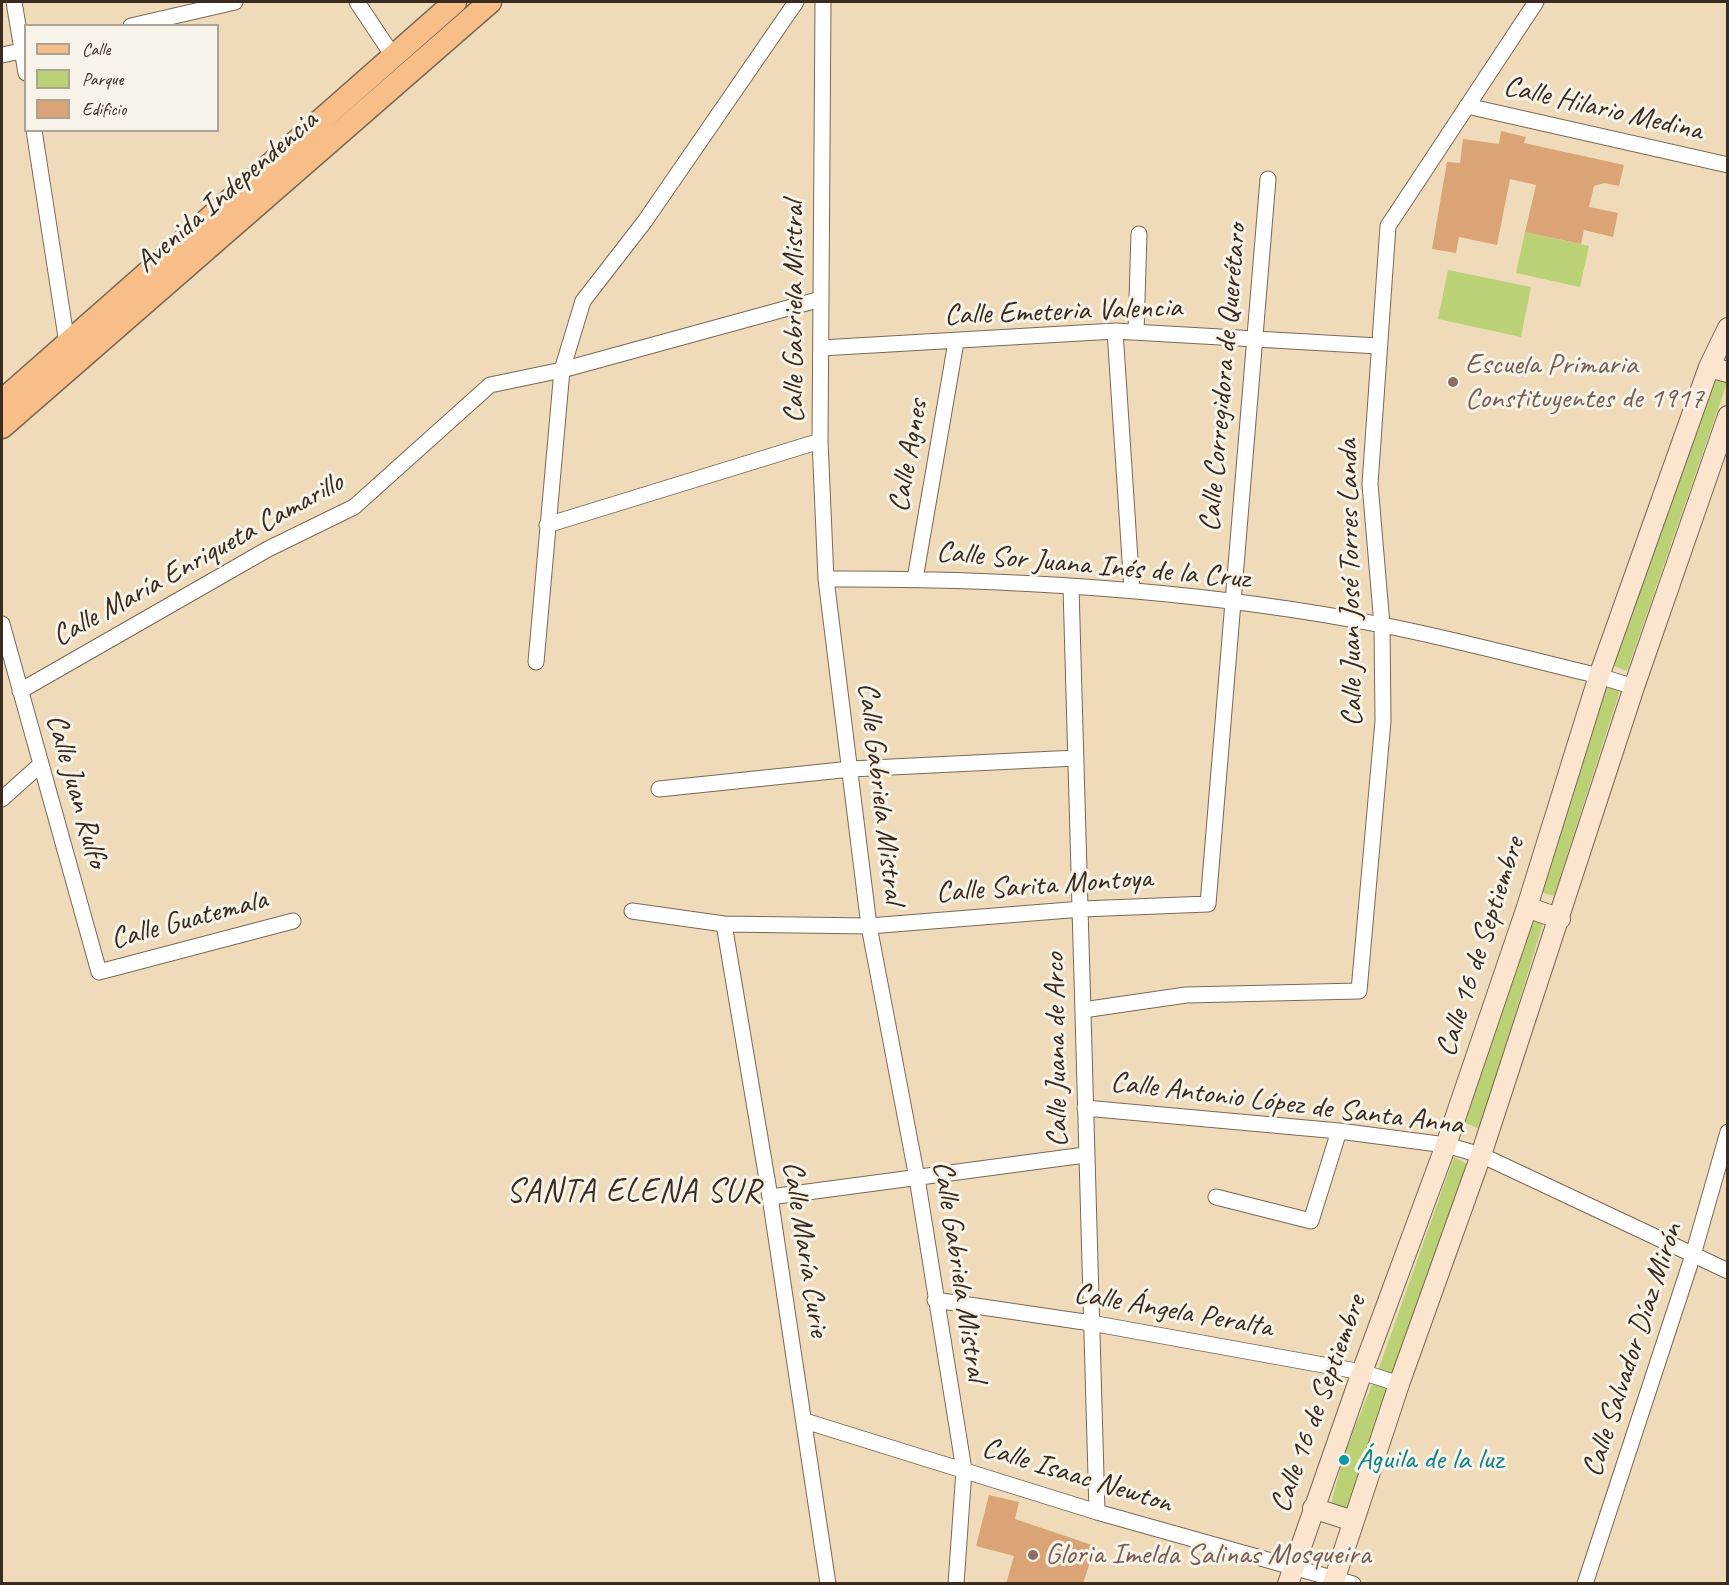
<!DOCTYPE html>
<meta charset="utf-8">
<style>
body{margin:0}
#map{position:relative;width:1729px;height:1585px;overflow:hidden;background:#efdbba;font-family:Caveat,sans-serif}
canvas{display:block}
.frame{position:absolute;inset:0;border:3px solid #3b2a1e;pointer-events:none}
.legend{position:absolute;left:24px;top:24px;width:195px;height:108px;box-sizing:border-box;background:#f7f3e8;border:2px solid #aca397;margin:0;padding:8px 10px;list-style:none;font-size:18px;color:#3b2a1e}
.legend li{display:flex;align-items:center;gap:12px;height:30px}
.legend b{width:30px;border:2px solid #aca397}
</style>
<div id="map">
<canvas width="1729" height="1585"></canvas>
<div class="frame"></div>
<ul class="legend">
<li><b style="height:8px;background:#f7be88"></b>Calle</li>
<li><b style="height:16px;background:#bbd175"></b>Parque</li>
<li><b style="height:16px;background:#daa477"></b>Edificio</li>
</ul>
</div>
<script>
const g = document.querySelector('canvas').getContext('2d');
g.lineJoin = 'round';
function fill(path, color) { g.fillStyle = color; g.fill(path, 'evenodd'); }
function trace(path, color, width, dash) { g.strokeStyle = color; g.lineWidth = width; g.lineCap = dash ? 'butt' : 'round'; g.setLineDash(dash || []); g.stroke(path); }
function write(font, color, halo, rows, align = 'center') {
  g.font = font + ' Caveat,sans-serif'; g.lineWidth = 6; g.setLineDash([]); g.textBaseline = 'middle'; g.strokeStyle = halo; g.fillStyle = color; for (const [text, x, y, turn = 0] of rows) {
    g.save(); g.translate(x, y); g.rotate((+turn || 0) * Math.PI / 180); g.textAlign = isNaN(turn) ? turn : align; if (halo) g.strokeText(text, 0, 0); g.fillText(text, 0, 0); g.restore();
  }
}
fill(new Path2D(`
 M1525,232L1589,246L1580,287L1516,273Z
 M1448,270L1531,287L1521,337L1438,319Z
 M1717,378L1727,383L1627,671L1611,665Z
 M1606,686L1620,690L1554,896L1540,892Z
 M1532,916L1544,920L1480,1129L1463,1122Z
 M1454,1157L1467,1164L1395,1365L1353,1510L1331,1504L1344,1455L1381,1362Z`), '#bbd175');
fill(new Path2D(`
 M1501,131L1526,137L1524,143L1624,165L1619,186L1604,183L1594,186L1589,207L1618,213L1613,237L1584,230L1581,244L1525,232L1536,185L1510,179L1497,245L1459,237L1456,253L1432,249L1447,162L1460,163L1463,139L1499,144Z
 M989,1495L1019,1502L1015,1519L1095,1546L1083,1584H1006L1014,1556L976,1546Z`), '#daa477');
const street = new Path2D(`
 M14,2L26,73
 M357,2L393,56
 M823,2L820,441L826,579L869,926L917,1178L964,1470L956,1584
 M131,26L235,2
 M2,55L26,50
 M1467,106L1728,165
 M34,130L68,350
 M1115,331L1132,590
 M1136,332L1139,234
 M821,348L1115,331L1378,346
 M547,525L820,441
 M826,579C1009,578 1202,590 1382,625C1455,639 1527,659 1599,676L1634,687
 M915,579L956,342
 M1071,587L1097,1512
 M2,624L99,972L293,921
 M536,662L562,370L583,301L645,221L796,2
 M20,691L268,549L354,507L490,385L562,370L821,299
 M659,789L851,769L1076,758
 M2,799L41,764
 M632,911L724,924L869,926L1082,909L1208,904L1268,179
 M724,924L770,1197L828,1584
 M1083,1010L1186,995L1359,991L1383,721L1382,625L1370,484L1388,226L1536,2
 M1085,1108L1339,1131L1446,1145L1481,1155L1728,1271
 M770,1197L1085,1155
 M1216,1197L1311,1221L1339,1131
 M935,1300L1091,1323L1362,1372L1399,1384
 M805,1421L1097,1512L1353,1584
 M1585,1584L1693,1255L1728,1132`);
const secondary = new Path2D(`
 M1709,367L1728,372
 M1527,907L1560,919
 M1313,1508L1353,1521
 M1288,1584L1362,1372L1446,1145L1527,907L1599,676L1709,367L1728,328
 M1333,1584L1399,1384L1481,1155L1634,687L1728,416`);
const primary = new Path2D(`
 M2,401L455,2
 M2,427L490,2`);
trace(street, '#7a6855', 17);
trace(secondary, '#7a6855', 22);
trace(primary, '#7a6855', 25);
trace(street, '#fff', 15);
trace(secondary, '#fce5cf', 20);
trace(primary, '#f7be88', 22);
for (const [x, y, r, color] of [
 [1453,382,6,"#8d6e63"],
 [1344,1460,6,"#0f9aa8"],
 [1033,1555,6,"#8d6e63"]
]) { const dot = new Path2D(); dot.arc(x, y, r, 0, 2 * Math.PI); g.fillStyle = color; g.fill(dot); trace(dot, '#f7f3e8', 2); }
write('30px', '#3b2a1e', '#f7f3e8', [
 ["Calle Hilario Medina",1603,109,13],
 ["Avenida Independencia",227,192,-41],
 ["Calle Gabriela Mistral",794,312,-90],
 ["Calle Emeteria Valencia",1063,312,-2],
 ["Calle Corregidora de Querétaro",1224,378,-85],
 ["Calle Agnes",909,456,-80],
 ["Calle María Enriqueta Camarillo",198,560,-29],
 ["Calle Sor Juana Inés de la Cruz",1093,566,5],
 ["Calle Juan José Torres Landa",1351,583,-91],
 ["Calle Juan Rulfo",76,791,74],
 ["Calle Gabriela Mistral",880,793,83],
 ["Calle Sarita Montoya",1044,886,-4],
 ["Calle Guatemala",189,920,-15],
 ["Calle 16 de Septiembre",1481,947,-72],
 ["Calle Juana de Arco",1057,1050,-91],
 ["Calle Antonio López de Santa Anna",1287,1104,7],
 ["Calle María Curie",805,1249,81],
 ["Calle Gabriela Mistral",959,1271,81],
 ["Calle Ángela Peralta",1173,1311,10],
 ["Calle Salvador Díaz Mirón",1633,1350,-72],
 ["Calle 16 de Septiembre",1319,1404,-70],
 ["Calle Isaac Newton",1077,1476,17]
]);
write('30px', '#785e54', '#f7f3e8', [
 ["Escuela Primaria",1465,365],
 ["Constituyentes de 1917",1465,399],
 ["Gloria Imelda Salinas Mosqueira",1045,1555]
], 'left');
write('30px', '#0d838f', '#f7f3e8', [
 ["Águila de la luz",1356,1460]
], 'left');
g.letterSpacing = '1.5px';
write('33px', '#3b2a1e', '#f7f3e8', [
 ["SANTA ELENA SUR",634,1192]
]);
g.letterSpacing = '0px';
</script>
